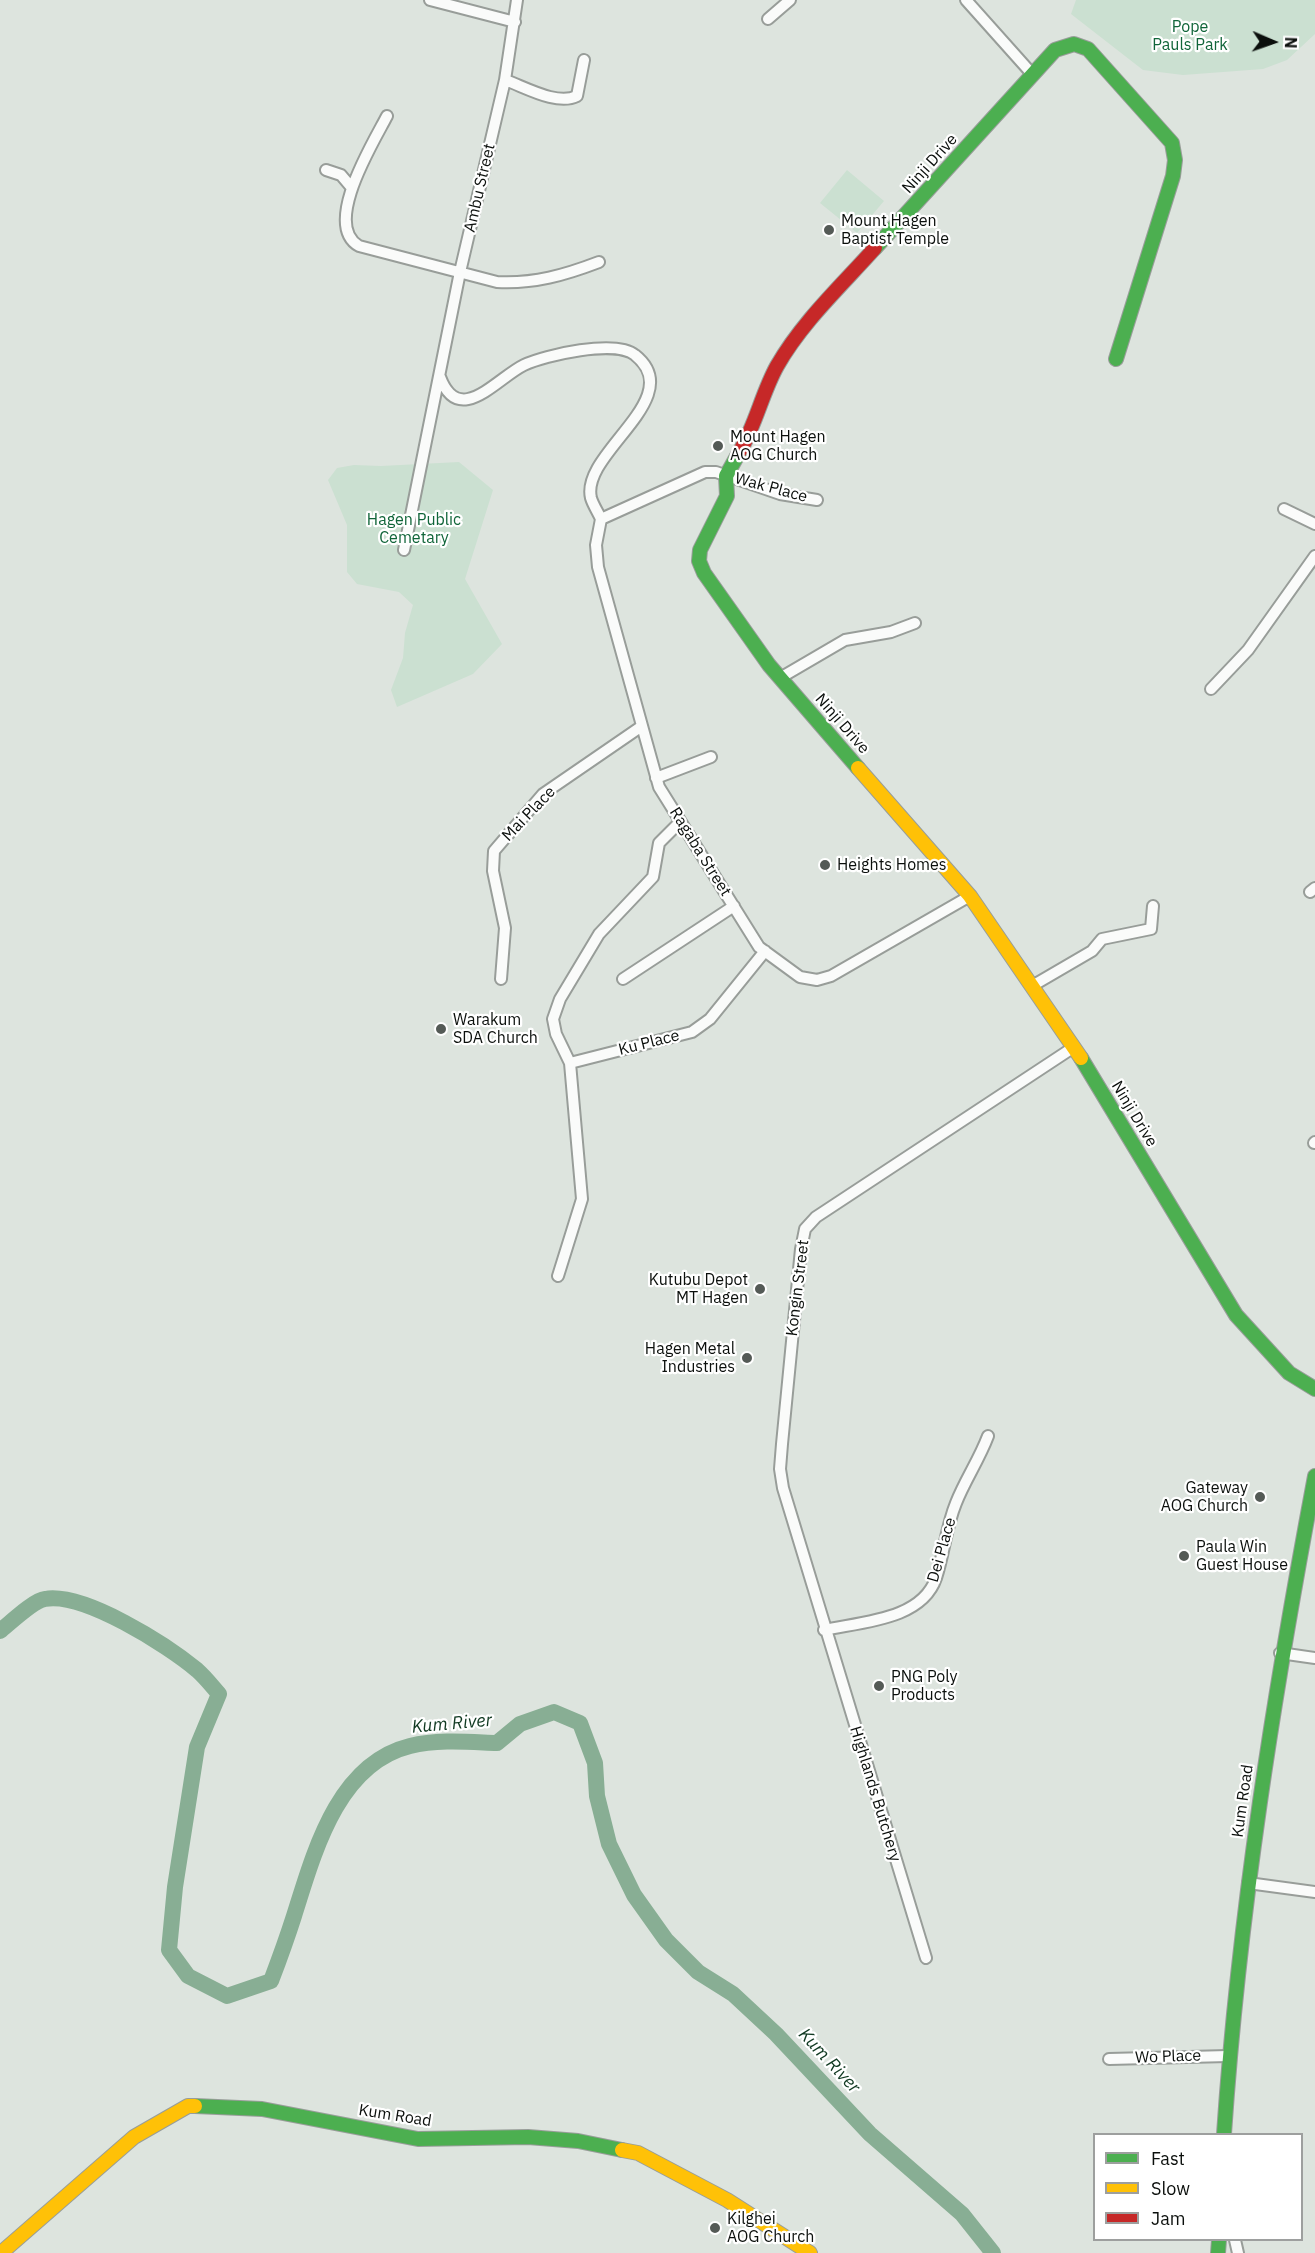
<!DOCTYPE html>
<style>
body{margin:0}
#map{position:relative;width:1315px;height:2253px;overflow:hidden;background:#dde4de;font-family:"IBM Plex Sans",sans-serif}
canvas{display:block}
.legend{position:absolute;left:1093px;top:2133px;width:210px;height:108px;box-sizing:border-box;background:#fff;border:2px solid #9d9f9e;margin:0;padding:8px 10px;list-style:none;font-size:18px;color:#0b0f0c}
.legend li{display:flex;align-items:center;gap:12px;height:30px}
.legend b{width:30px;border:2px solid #9d9f9e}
.north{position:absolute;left:1243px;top:12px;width:60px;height:60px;-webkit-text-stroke:4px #fff;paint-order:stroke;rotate:92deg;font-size:16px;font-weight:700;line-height:24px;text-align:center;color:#0b0f0c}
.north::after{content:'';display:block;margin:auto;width:21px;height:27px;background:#0b0f0c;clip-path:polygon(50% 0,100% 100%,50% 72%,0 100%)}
</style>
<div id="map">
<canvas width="1315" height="2253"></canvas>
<ul class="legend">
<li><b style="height:8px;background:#4caf50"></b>Fast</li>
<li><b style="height:8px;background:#ffc107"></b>Slow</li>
<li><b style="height:8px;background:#c62828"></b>Jam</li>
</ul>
<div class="north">N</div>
</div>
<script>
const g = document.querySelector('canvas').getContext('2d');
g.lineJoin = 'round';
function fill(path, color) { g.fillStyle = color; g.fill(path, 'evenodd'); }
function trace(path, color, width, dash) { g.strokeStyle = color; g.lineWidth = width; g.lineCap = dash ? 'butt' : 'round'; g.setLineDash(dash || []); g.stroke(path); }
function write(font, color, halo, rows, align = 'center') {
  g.font = font + ' "IBM Plex Sans",sans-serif'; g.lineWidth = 4.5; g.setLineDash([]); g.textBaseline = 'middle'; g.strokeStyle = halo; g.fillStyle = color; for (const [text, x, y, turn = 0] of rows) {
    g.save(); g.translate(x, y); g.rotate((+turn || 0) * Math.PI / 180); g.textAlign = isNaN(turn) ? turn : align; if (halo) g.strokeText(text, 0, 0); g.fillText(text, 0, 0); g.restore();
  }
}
fill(new Path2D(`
 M1076,0H1315V34L1287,60L1263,69L1183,75L1143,70L1071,14Z
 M847,170L884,201L857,233L820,203Z
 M459,462L493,490L465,579L502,644L473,674L397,707L391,690L403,658L405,633L413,605L399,592L357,584L347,572V525L328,480L337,468L354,465L381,466Z`), '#cbe0d1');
trace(new Path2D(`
 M0,1631C10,1623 34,1600 45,1599C84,1592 167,1645 197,1670C205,1677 212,1686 219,1694L197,1747L175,1887L169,1950L188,1976L227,1996L271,1981C279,1960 287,1938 294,1916C314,1853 337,1764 410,1746C439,1739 469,1742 497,1743L520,1724L554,1712L580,1723L595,1763L597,1796L609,1844L634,1895L666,1940L698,1972L733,1994L776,2034L870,2134L962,2214L993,2253`), '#88ae94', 16);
const street = new Path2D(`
 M430,0L515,22
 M966,0L1033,75
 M768,19L790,0
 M505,80C525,87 557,106 577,96L584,60
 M387,116C373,143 322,225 359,246L497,282C534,284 565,275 599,262
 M326,170L341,175L352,188
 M440,377C459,428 497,378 524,365C545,355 616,339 635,355C689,398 580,453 591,498C593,505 598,512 601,519L705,472H716L780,494L817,500
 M1284,509L1315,524
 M601,519L596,545L598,567L659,787L759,947L800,977L817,980L831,976L970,896
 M404,550L460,272L505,80L517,0
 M780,678L845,640L891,632L915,623
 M1211,689L1248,650L1315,556
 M656,778L711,757
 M1310,892L1315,888
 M501,979L505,928L493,871L494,851L543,794L642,726
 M623,979L734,906
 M1032,986L1092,951L1102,939L1151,929L1153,906
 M570,1063L692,1032L710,1019L765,951
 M1314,1143L1315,1142
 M558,1276L582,1199L570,1063L556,1034L553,1019L560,999L599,934L653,877L659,843L680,822
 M824,1630C861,1622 922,1620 936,1578C944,1554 946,1527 956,1503C965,1480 979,1460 988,1436
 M1280,1653L1315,1658
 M1248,1883L1315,1892
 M926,1958L783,1488L780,1469L782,1444L801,1249L805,1229L816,1217L1074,1047
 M1109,2059L1228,2056
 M1235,2240L1238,2253`);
const fast = new Path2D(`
 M875,248L1055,50L1074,44L1088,49L1172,143L1175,160L1173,176L1116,359
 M740,451L726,476L727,496L700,550L699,561L704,573L769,665L858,768
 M1081,1058L1236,1315L1289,1373L1315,1389
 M195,2106L262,2109L418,2139L528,2137L578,2141L622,2150
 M1224,2134C1239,1912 1274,1694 1315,1476
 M1218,2253L1219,2240`);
const slow = new Path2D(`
 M858,768L970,896L1081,1058
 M622,2150L638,2153L727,2200L810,2253
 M1,2253L134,2137L188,2106H195`);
const jam = new Path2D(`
 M740,451C756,424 762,393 777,366C802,322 841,286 875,248`);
trace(street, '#989d99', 14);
trace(fast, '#989d99', 16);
trace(slow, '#989d99', 16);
trace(jam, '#989d99', 16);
trace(street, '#fafbfa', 10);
trace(fast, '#4caf50', 14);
trace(slow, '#ffc107', 14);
trace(jam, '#c62828', 14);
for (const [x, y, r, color] of [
 [829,230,6,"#545a56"],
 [718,446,6,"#545a56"],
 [825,865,6,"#545a56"],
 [441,1029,6,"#545a56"],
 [760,1289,6,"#545a56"],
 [747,1358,6,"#545a56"],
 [1260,1497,6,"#545a56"],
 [1184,1556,6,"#545a56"],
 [879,1686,6,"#545a56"],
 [715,2228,6,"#545a56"]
]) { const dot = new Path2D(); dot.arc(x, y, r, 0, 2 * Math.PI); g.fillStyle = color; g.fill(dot); trace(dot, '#fff', 2); }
write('16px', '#106539', '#fff', [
 ["Pope",1190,27],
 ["Pauls Park",1190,45],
 ["Hagen Public",414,520],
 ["Cemetary",414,538]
]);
write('16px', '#0b0f0c', '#fff', [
 ["Ninji Drive",930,164,-48],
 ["Ambu Street",480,188,-77],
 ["Wak Place",771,488,15],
 ["Ninji Drive",842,724,49],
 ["Mai Place",529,814,-46],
 ["Ragaba Street",700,852,58],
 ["Ku Place",649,1043,-14],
 ["Ninji Drive",1134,1114,59],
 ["Kongin Street",798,1288,-83],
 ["Dei Place",942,1550,-74],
 ["Highlands Butchery",875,1794,73],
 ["Kum Road",1243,1801,-82],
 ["Wo Place",1168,2057,-2],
 ["Kum Road",395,2116,9]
]);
write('16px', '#0b0f0c', '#fff', [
 ["Mount Hagen",841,221],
 ["Baptist Temple",841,239],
 ["Mount Hagen",730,437],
 ["AOG Church",730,455],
 ["Heights Homes",837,865],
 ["Warakum",453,1020],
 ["SDA Church",453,1038],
 ["Kutubu Depot",748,1280,"right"],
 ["MT Hagen",748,1298,"right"],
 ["Hagen Metal",735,1349,"right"],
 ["Industries",735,1367,"right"],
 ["Gateway",1248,1488,"right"],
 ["AOG Church",1248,1506,"right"],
 ["Paula Win",1196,1547],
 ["Guest House",1196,1565],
 ["PNG Poly",891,1677],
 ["Products",891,1695],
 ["Kilghei",727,2219],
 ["AOG Church",727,2237]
], 'left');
write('italic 18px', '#103921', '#fff', [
 ["Kum River",452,1724,-5],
 ["Kum River",829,2061,47]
]);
</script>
